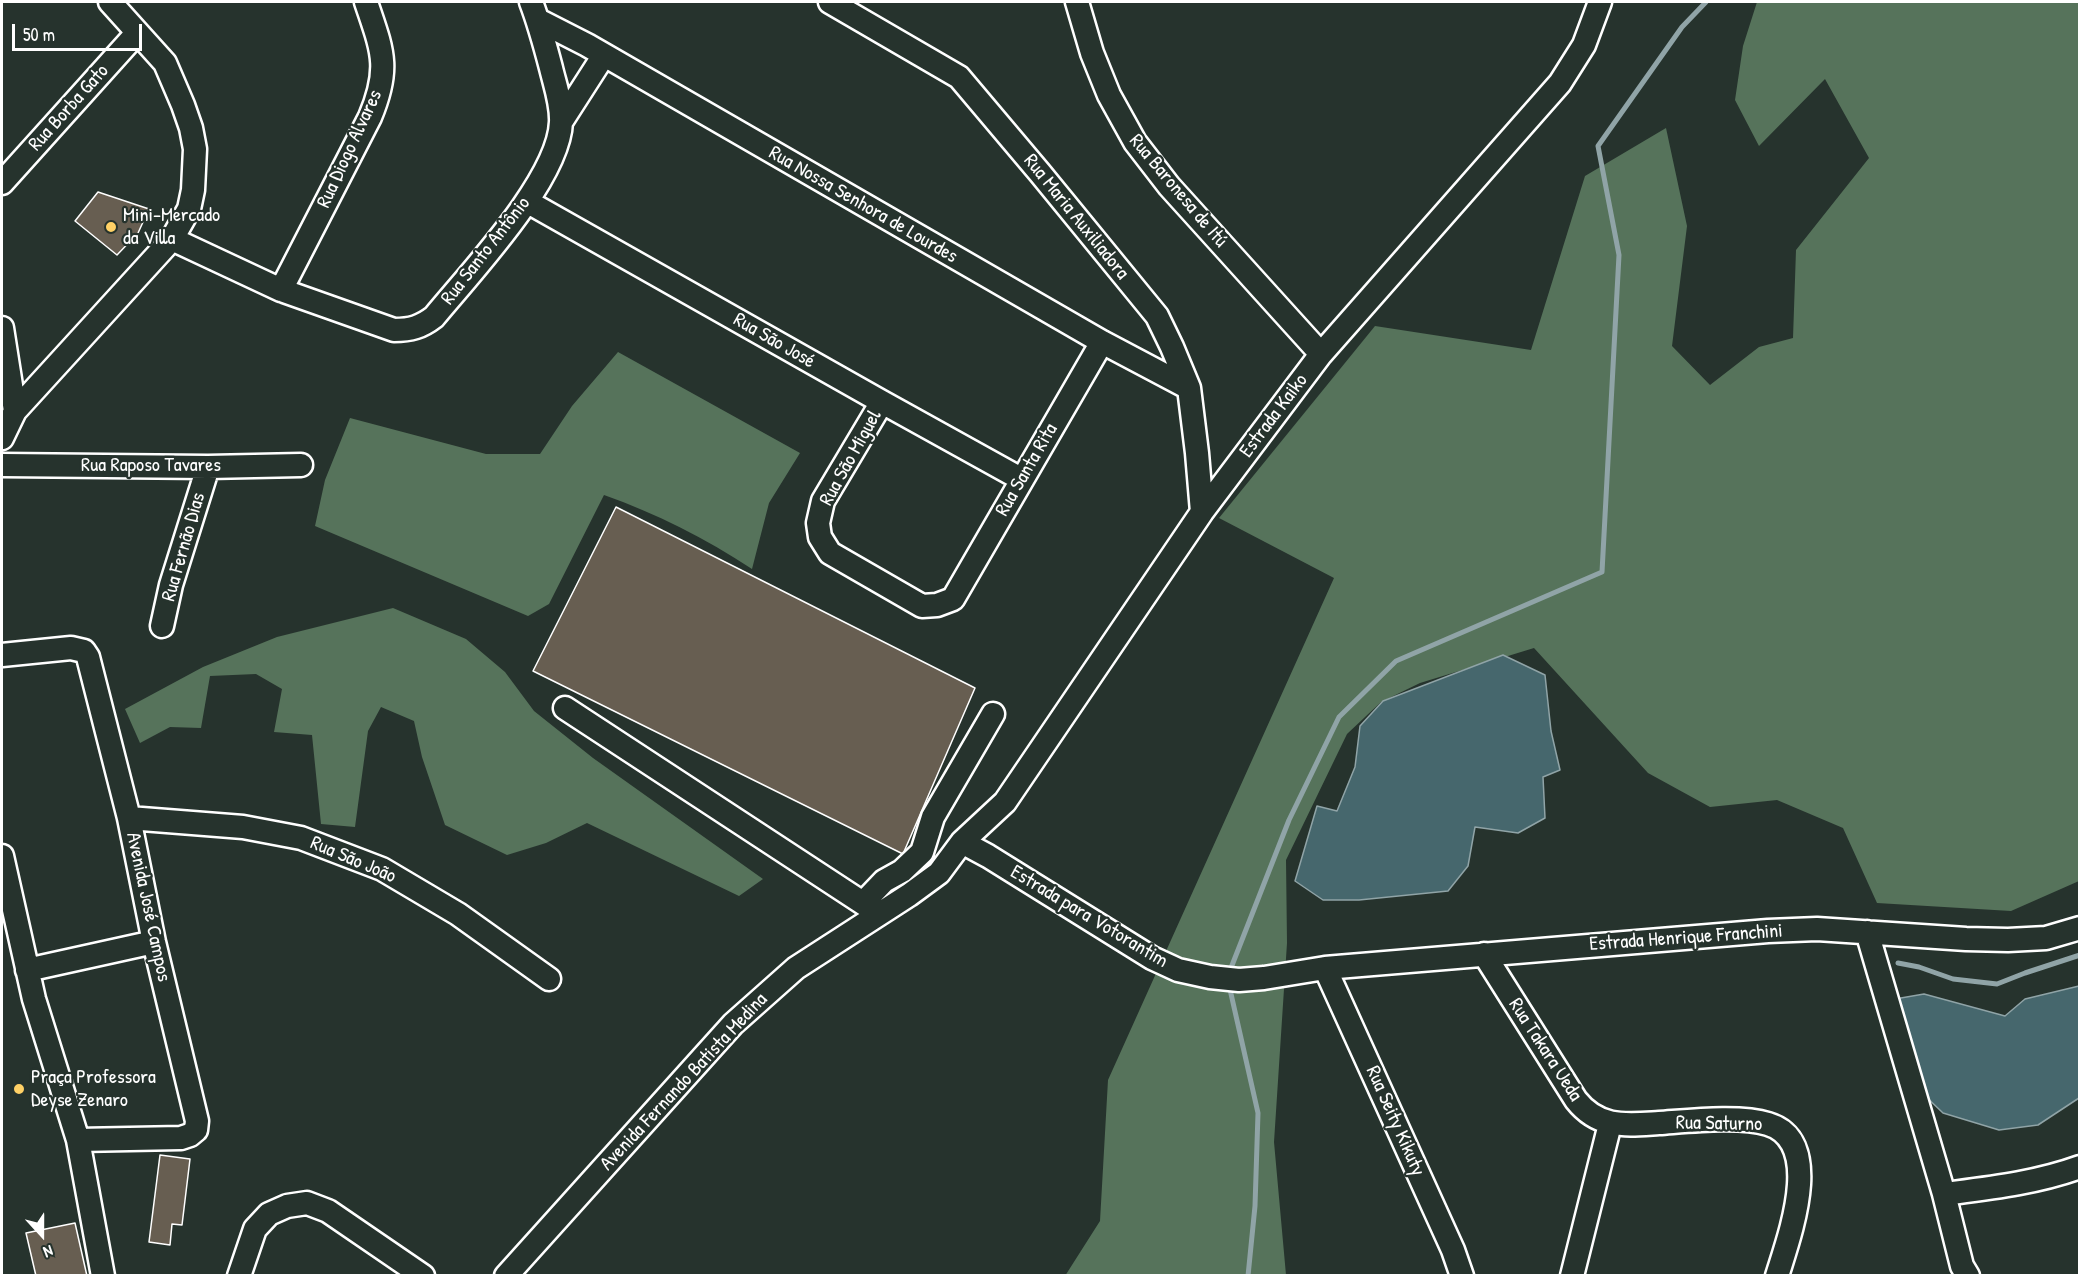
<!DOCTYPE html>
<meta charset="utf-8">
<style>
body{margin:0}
#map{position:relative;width:2081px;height:1277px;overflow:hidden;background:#26332d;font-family:"Patrick Hand",sans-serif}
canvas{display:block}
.frame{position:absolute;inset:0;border:3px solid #fff;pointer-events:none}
.north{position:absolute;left:12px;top:1205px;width:60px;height:60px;-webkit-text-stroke:4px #26332d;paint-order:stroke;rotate:159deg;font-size:16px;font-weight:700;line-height:24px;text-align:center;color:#fff}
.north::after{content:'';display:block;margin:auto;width:21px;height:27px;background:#fff;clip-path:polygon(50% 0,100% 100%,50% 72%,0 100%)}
.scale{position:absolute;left:12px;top:24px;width:130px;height:27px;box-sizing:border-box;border:3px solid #fff;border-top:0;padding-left:8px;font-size:18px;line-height:21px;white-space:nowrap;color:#fff;-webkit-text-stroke:4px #26332d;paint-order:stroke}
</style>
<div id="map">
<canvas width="2081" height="1277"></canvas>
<div class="frame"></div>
<div class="north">N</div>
<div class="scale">50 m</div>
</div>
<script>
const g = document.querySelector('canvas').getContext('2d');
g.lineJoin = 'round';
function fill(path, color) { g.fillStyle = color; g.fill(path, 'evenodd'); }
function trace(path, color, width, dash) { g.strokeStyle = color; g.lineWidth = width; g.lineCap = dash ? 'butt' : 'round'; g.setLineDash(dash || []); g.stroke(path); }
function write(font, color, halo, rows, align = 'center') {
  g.font = font + ' "Patrick Hand",sans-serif'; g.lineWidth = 4.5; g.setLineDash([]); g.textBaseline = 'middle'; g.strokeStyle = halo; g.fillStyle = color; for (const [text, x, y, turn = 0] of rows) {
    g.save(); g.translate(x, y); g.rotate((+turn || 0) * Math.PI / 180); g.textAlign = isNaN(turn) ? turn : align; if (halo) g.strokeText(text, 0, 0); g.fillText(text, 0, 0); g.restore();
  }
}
fill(new Path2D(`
 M1757,2H2079V881L2011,911L1877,903L1843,828L1777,800L1710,807L1648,773L1534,648L1420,683L1381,702L1347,734L1286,860L1287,943L1274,1142L1286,1275L1065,1276L1100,1221L1108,1080L1334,578L1219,518L1375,326L1531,350L1585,176L1666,128L1687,226L1672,346L1710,385L1759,347L1793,338L1796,250L1869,158L1825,79L1759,146L1735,100L1743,46Z
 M618,352L800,453L769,503L752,569C705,538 657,514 604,495L549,604L528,616L315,526L325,480L350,418L486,454H540L572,406Z
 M393,608L466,639L505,672L534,711L593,758L763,879L739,896L587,823L546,843L507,855L445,825L422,757L414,721L381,707L368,731L355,827L321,824L312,735L274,732L282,689L256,674L210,676L201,728L170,727L140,743L125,709L203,667L277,637Z`), '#56735b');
const water = new Path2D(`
 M1503,655L1545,675L1551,731L1560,770L1543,777L1545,818L1518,833L1475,827L1468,866L1448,891L1359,900H1323L1295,881L1317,806L1337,811L1355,767L1360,726L1383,701Z
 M2079,986V1098L2038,1125L1999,1130L1943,1113L1919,1090L1895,999L1924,994L2005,1016L2025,999Z`);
fill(water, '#46676d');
trace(water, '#90a4a7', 1.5);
trace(new Path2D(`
 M1898,963L1919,967L1953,979L1997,984L2025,973L2080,955
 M1229,973L1289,820L1339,717L1396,661L1602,572L1619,255L1598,146L1682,27L1706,2
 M1229,985L1258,1113L1255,1206L1248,1276`), '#90a4a7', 5);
const building = new Path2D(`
 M98,192L149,209L138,233L117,255L75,221Z
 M616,507L975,688L903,854L533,671Z
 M160,1155L190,1159L182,1225L172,1224L170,1245L149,1242Z
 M75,1223L87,1276H36L26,1233Z`);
fill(building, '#675e51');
trace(building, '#fff', 1.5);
const minor = new Path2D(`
 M830,2L959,77L1040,173L1157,316L1172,347L1189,388L1197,453L1202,512
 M1077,2L1092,53L1109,95L1135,142L1169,186L1321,354
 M538,20L587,45L1102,342L1189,388
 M561,122L604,55
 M2,183L137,33
 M528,202L882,402L1021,479
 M172,239L281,290L394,330C411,330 421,327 434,317C471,272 559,179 561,122C562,104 555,85 551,68C545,45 539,23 531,2
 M281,290L370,117C391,67 382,50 366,2
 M2,328L15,411
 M882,402L823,501L818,523L820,537L830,553L922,606L937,605L953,599L1102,342
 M2,438L15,411L172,239L189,209L193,190L195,149L191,128L183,105L165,63L110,2
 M2,465L208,467L301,465
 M162,626L171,585L208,467
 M2,655L71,648L84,651L88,657L129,818L154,942L197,1121L196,1130L190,1135L181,1138L78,1140
 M565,708L878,913
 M129,818L243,827L301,838L382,869L458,914L549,979
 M962,842L988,856L1152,958L1178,970L1210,977L1239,980L1264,978L1325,968L1768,931L1817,929L1966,939L2008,940L2046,938L2080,928
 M2,856L34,999L78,1140L103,1276
 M863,903L884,881L902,871L922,852L933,817L993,714
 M1867,932L1944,1194L1962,1266L1968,1276
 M1484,954L1576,1100C1599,1129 1626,1125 1659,1123C1688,1121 1740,1115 1768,1124C1825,1141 1789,1237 1777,1276
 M1325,968L1453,1250L1462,1276
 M27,970L154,942
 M1944,1194C1990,1188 2036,1183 2080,1167
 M239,1276L255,1229L269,1214L287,1206L307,1203L328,1211L423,1276
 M506,1276L733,1024L796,968L909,895L939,873L962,842L1005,802L1202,512L1321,354L1560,83L1584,45L1600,2
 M1572,1276L1610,1124`);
trace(minor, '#fff', 27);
trace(minor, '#26332d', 22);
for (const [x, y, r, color] of [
 [111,227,6,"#ffd166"],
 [19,1089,6,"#ffd166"]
]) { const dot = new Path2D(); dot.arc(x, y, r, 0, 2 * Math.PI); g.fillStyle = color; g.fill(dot); trace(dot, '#26332d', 2); }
write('20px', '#fff', '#26332d', [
 ["Rua Borba Gato",69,108,-48],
 ["Rua Diogo Alvares",350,149,-65],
 ["Rua Baronesa de Itú",1178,191,50],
 ["Rua Nossa Senhora de Lourdes",863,205,30],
 ["Rua Maria Auxiliadora",1076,217,51],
 ["Rua Santo Antônio",486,251,-52],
 ["Rua São José",774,341,30],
 ["Estrada Kaiko",1274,416,-53],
 ["Rua São Miguel",851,458,-61],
 ["Rua Raposo Tavares",151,466],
 ["Rua Santa Rita",1027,470,-60],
 ["Rua Fernão Dias",184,547,-74],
 ["Rua São João",353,860,23],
 ["Avenida José Campos",148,907,78],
 ["Estrada para Votorantim",1089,917,31],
 ["Estrada Henrique Franchini",1686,938,-4],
 ["Rua Takara Ueda",1545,1050,57],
 ["Avenida Fernando Batista Medina",684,1082,-47],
 ["Rua Seity Kikuty",1395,1121,66],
 ["Rua Saturno",1719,1124,1]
]);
write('20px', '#fff', '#26332d', [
 ["Mini-Mercado",123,216],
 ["da Villa",123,239],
 ["Praça Professora",31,1078],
 ["Deyse Zenaro",31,1101]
], 'left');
</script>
